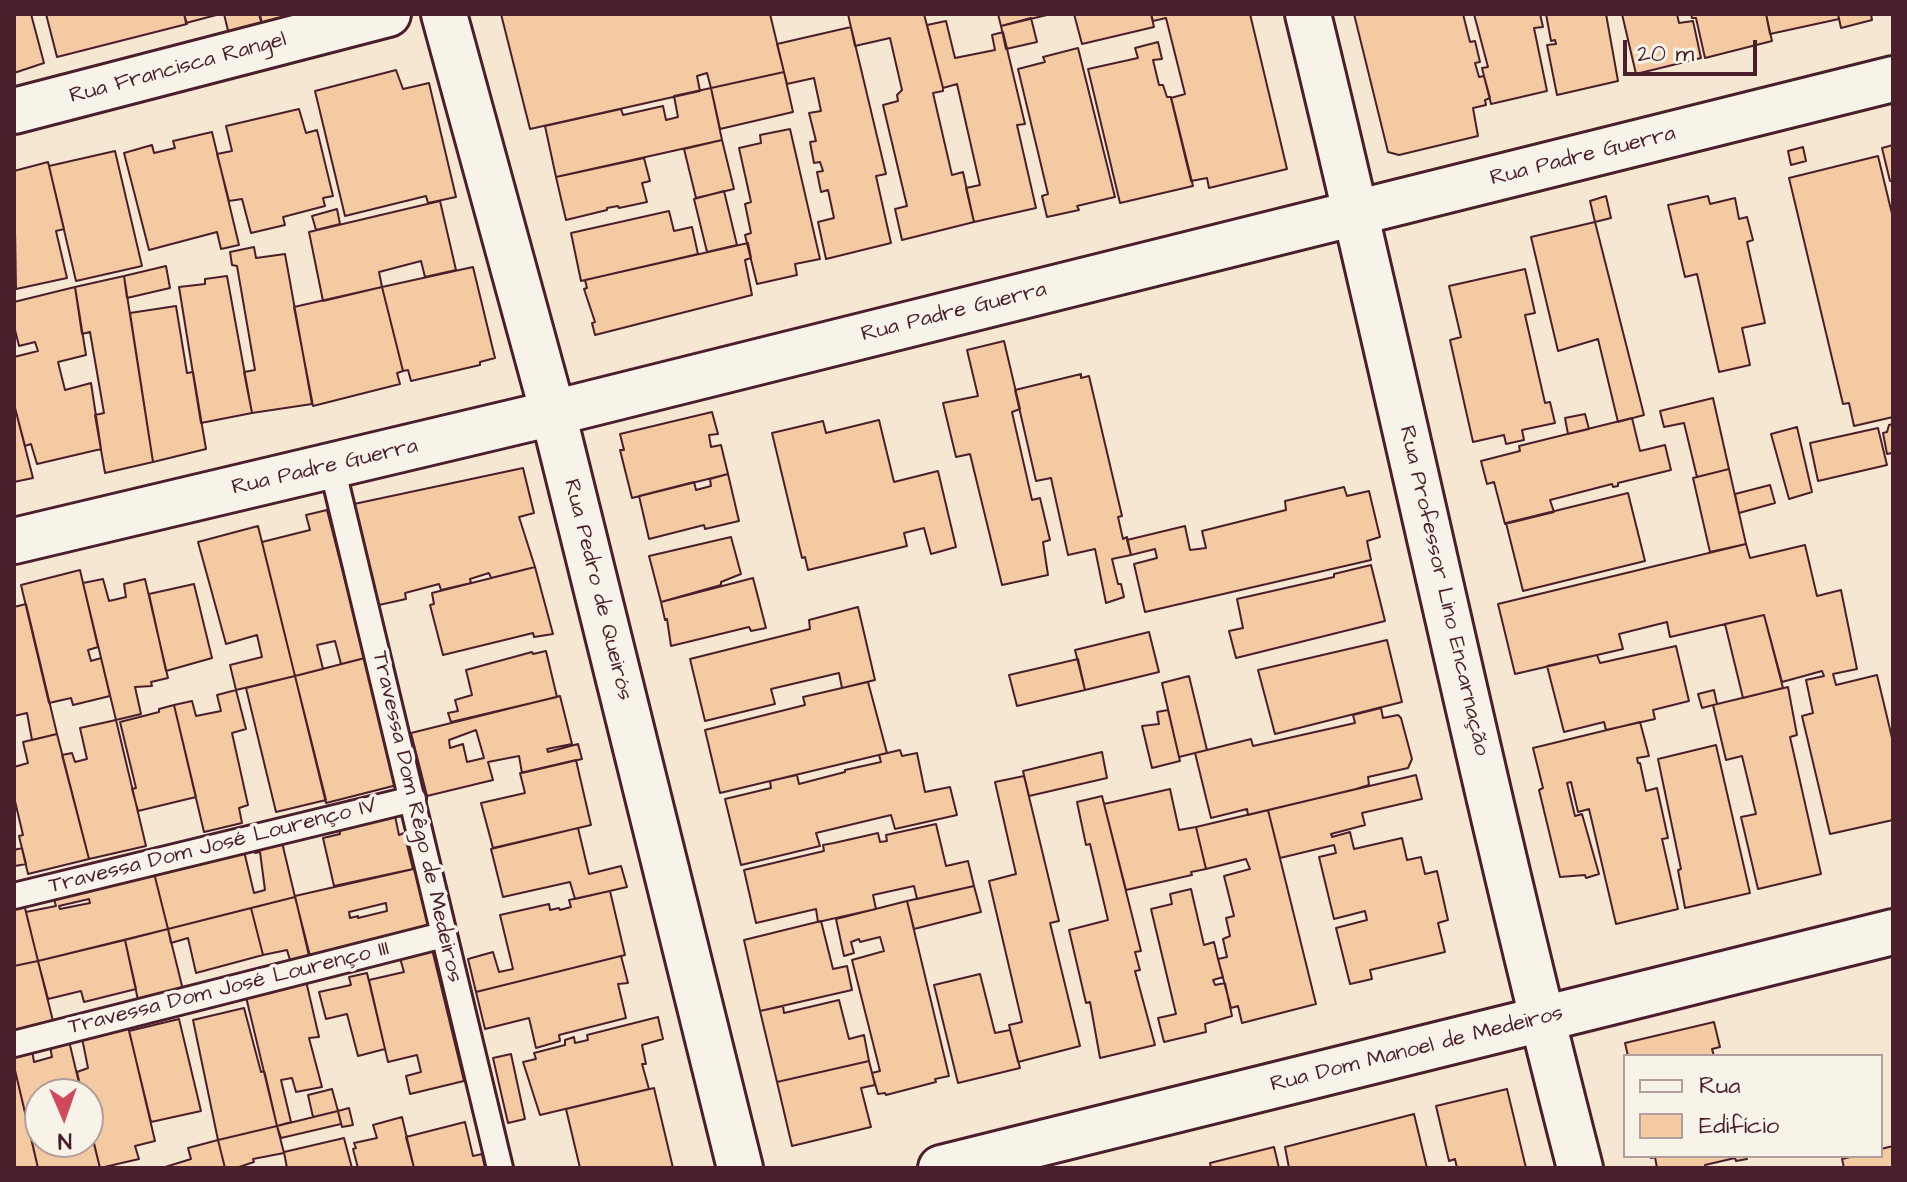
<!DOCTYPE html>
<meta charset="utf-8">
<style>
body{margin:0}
#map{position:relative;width:1907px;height:1182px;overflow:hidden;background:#f6e7d3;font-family:"Architects Daughter",sans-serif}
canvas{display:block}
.frame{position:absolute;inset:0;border:16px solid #4a1f2b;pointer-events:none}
.legend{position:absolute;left:1623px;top:1054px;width:260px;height:104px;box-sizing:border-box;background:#f7f3e8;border:2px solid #b29e9c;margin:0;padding:10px 14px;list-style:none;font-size:24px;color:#4a1f2b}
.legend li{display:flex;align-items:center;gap:16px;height:40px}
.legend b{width:40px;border:2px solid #b29e9c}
.north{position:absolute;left:24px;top:1078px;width:80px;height:80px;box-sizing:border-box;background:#f7f3e8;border:2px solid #b29e9c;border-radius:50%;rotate:178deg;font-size:22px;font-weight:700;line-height:32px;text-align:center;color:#4a1f2b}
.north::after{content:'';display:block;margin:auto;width:28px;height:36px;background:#d1495b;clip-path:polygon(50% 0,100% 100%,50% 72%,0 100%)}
.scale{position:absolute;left:1623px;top:40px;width:134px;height:36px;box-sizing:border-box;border:4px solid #4a1f2b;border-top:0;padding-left:10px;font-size:24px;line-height:28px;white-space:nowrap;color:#4a1f2b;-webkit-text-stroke:6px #f7f3e8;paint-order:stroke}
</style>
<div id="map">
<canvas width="1907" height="1182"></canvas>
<div class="frame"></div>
<ul class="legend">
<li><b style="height:10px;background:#f7f3e8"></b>Rua</li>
<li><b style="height:22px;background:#f3caa2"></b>Edifício</li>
</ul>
<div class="north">N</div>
<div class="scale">20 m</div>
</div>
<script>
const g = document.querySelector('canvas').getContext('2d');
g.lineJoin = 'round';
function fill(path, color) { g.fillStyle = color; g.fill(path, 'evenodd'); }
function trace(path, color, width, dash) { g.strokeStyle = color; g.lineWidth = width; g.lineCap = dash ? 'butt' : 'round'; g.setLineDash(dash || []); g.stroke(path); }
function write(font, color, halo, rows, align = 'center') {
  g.font = font + ' "Architects Daughter",sans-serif'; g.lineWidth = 7; g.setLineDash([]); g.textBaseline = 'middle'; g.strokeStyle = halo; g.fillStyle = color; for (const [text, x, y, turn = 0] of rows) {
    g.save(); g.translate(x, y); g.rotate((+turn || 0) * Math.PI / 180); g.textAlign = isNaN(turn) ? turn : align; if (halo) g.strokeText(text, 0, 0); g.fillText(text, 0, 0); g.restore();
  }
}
const building = new Path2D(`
 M14,14H31L44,63L14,73Z
 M46,14H184L187,24L57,57Z
 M184,14H220L186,23Z
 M224,14H259L264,32L230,39Z
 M263,14H309L264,32L260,15Z
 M501,14H770L784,72L711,88L707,73L697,76L700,91L530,129Z
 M848,14H924L943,88V91L933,93L952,175L963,172L974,222L902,240L895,209L907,206L883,105L898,101L897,95L902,90L890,38L855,46Z
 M998,14H1051L1001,26Z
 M1074,14H1151L1154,27L1082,44Z
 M1151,14H1250L1287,169L1209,188L1207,178L1191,181L1171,98L1185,94L1166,18L1153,21Z
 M1354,14H1463L1470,42L1475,41L1480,62L1475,63L1479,77L1484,76L1490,98L1485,100L1486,105L1473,108L1478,136L1399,155L1388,152Z
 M1474,14H1540L1543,27L1534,28L1547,91L1491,104L1482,68L1488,67Z
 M1546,14H1606L1618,81L1557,95L1547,45L1556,44L1555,40L1551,41Z
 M1622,14H1677L1679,23L1693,21L1701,58L1636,74Z
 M1691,14H1766L1772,41L1705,58L1696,18H1692Z
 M1766,14H1838L1839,19L1770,34Z
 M1838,14H1871L1872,20L1841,28Z
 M1031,18L1037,42L1006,49L1001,26Z
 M946,21L955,58L995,50L992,35L1003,32L1025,124L1017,125L1036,208L974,222L966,188L980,185L957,84L943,88L927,25Z
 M851,27L886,174L876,176L891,243L826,259L818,222L834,218L828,190L821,192L817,172L823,171L820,162L814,163L810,142L816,141L809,113L821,111L814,78L787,84L777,44Z
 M1158,42L1162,59L1153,60L1159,85H1163L1167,97H1171L1193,186L1120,203L1088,69L1138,58L1135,48Z
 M1078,48L1115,197L1077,206L1079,210L1047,217L1042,196L1048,194L1018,69L1045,62L1043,57Z
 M396,70L403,89L429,83L456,197L428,203L426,196L345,216L315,91Z
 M784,72L793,112L720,129L711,88Z
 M711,88L722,140L556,177L545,126L621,109L623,115L663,106L666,120L678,117L674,96Z
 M299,109L306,133L317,130L333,196L323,198L325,206L283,217L285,225L251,233L242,199L229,201L217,154L232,151L226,126Z
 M790,129L820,259L795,264L797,275L757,284L745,235L751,233L745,204L751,202L739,148L761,143L760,135Z
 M212,132L239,245L221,249L217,232L149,250L124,153L152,145L154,153L175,148L173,141Z
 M722,140L734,189L696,198L684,149Z
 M1893,145V181H1890L1882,148Z
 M1803,147L1806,161L1791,165L1788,151Z
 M115,151L142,266L76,281L49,166Z
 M1878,156L1893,218V417L1854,426L1849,403L1843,404L1789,178Z
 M644,158L650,181L642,183L647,202L619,208L618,206L607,208V210L566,220L556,177Z
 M48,162L64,229L56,231L67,278L16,289L14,171Z
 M724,191L737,245L707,252L694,199Z
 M1606,196L1611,218L1595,222L1590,201Z
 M1708,196L1710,204L1735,198L1739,219L1747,217L1753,240L1747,242L1765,323L1742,328L1750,365L1719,372L1697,274L1685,277L1668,205Z
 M440,201L456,270L425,277L421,261L379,272L382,287L323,301L309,232Z
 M337,209L340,224L316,230L312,216Z
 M669,211L674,231L692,227L698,254L581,281L571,233Z
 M1595,222L1644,415L1618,422L1598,339L1558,351L1531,237Z
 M748,243L751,258L745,260L752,295L595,335L592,323L595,322L584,289L587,288L585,280Z
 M254,247L256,258L285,254L312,404L252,413L244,372L255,370L237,266L232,265L230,252Z
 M166,266L170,288L127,298L124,276Z
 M473,267L495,358L480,362V365L411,381L408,370L403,371L382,287Z
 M1525,269L1535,313L1525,315L1545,403L1550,402L1555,423L1522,430L1524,440L1506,444L1504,435L1473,442L1450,340L1461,337L1449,286Z
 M124,276L153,462L105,473L95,415L104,413L90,332L82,334L75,287Z
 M227,276L252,413L201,423L179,287L205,284V279Z
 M75,287L86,355L58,362L65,390L91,383L101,449L37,464L31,444L25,446L14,404V357L38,351L35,342L19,346L14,326V302Z
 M382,287L403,371L397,373L400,384L313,406L294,307Z
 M176,306L187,373L193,372L206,449L153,462L130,313Z
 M1004,341L1020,409L1012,412L1032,500L1040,498L1050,540L1043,542L1048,575L1002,585L970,454L956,457L943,403L978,396L967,350Z
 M1081,374V378L1089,376L1122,516L1118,517L1123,539L1127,537L1131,555L1112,559L1118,584H1121L1124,597L1106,603L1095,549L1068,555L1051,478L1036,481L1015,390Z
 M1713,398L1729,469L1697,477L1684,423L1664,427L1660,411Z
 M14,404L33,478L14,482Z
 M712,412L718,434L709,435L711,447L721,445L728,474L632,498L620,450H624L620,434Z
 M1585,414L1589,429L1568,434L1565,418Z
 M1632,418L1640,451L1665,445L1671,470L1618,483V486L1613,487L1612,484L1550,500L1554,512L1505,524L1494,482L1487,484L1481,461L1520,451L1519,446Z
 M879,420L894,482L938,471L956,547L931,554L924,528L904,533L907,546L808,570L805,557L802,558L772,433L823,421L826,433Z
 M1893,424V457L1892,453L1887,454L1883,433L1887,432L1889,425Z
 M1797,427L1812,492L1789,499L1771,434Z
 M1878,428L1887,465L1818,481L1810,443Z
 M523,468L534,513L519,517L535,567L491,578L489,573L470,579L471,583L441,590L439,584L405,593L406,599L379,605L354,504Z
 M1729,469L1746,544L1710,552L1693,478Z
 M728,474L739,521L705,529L704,525L649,539L639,496L694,482L696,490L711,486L710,479Z
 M1770,485L1775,503L1739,513L1735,494Z
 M1344,487L1347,496L1369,491L1380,537L1367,541L1371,560L1145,612L1134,564L1157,558L1155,549L1131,555L1127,540L1185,526L1190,550L1206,548L1202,531L1286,510L1285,501Z
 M1628,493L1645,561L1523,591L1506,523Z
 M327,510L365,658L341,664L335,641L317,645L323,669L295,676L262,542L310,530L306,515Z
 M258,526L295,676L236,690L230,665L262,657L257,635L226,644L198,542Z
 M731,537L741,574L721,582V585L661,602L649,556Z
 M1746,544L1750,558L1805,545L1817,596L1841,590L1857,669L1833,674L1836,685L1877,675L1893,742V820L1830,834L1802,716L1813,713L1806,680L1824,676L1822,671L1782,682L1764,615L1670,637L1667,622L1619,634L1623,649L1515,674L1498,604Z
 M1371,565L1385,621L1236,658L1229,631L1243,628L1237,599L1334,577V574Z
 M535,567L553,634L534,637L533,633L443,655L430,605L434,604L432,593Z
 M80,570L98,647L88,650L91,661L101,658L110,696L73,705L71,698L49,703L21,585Z
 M753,578L766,628L751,631L749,627L671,646L667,619L665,620L661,602Z
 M103,579L109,601L126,597L124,584L145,579L168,678L151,682L152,686L135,687L141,714L116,720L83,583Z
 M194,584L212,658L166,671L149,594Z
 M26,604L57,734L32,740L27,713L14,716V607Z
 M858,607L875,680L842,688L839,673L771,689L775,704L705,721L690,659L810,629L809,620Z
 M1764,615L1783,688L1743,698L1725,624Z
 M1149,632L1159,672L1085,690L1075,650Z
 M1387,640L1402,702L1275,734L1258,670Z
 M1676,646L1689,701L1653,710L1655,719L1606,730L1604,722L1564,732L1547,666L1597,655L1600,663Z
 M546,651L557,697L451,722L448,713L458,711L455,700L472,695L466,670L532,652L533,654Z
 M365,658L397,785L326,803L295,676Z
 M1078,659L1085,690L1017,706L1009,675Z
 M295,676L326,800L276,812L246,688Z
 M1189,676L1207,750L1179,757L1162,683Z
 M868,682L887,753L720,793L705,730L805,705L803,697Z
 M1788,687L1797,735L1790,737L1821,874L1758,889L1741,817L1756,814L1742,756L1726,760L1713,705Z
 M236,690L246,729L232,733L248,805L239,808L242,823L204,832L174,705L192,701L196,716L221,711L217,695Z
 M1714,690L1717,704L1702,708L1698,694Z
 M560,696L572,744L547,749L548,752L578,744L582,759L522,773L519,756L488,762L493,780L427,796L411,733ZM476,730L484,758L467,762L463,744L450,748L449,740Z
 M174,705L196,797L138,811L132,789L136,788L120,722L159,712V709Z
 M1381,708L1383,718L1398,715L1401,718L1412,759L1408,768L1368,777L1369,785L1356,789L1248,815L1247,809L1211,818L1195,753L1251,739L1253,746L1355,723L1353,715Z
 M1168,710L1180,761L1152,768L1142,726L1159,724L1157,712Z
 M116,720L146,846L89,859L62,755L72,753L75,762L87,759L80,728Z
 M1640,722L1649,756L1637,758L1638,763H1640L1646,791L1657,788L1668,838L1662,839L1678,909L1616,924L1589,809L1578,812L1571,782L1567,783L1575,816L1582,814L1599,874L1586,878L1585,875L1560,877L1539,790L1543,788L1533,748Z
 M57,734L89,859L28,874L19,836L23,835L14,797V767L28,763L23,742Z
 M1716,745L1750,893L1685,908L1678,870L1681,869L1658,759Z
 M900,750L902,756L917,753L925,792L950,787L957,815L895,829L891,815L816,833L820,846L741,865L725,799L771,788L770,781L797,775L799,784L845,772V770L881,762L879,755Z
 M1102,752L1107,778L1029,796L1023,771Z
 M576,760L591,825L493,848L481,803L525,793L520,773Z
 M1416,775L1422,799L1362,813L1365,825L1331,834L1332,837L1350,832L1354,849L1402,838L1407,860L1421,857L1425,874L1437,871L1448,920L1438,923L1445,952L1370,970L1372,979L1350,984L1336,928L1367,920L1365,911L1334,919L1319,857L1336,853L1334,845L1280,858L1268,810Z
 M1024,776L1059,921L1050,923L1080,1046L1018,1062L1009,1025L1022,1022L989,881L1016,874L995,782Z
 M1170,789L1179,830L1196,827L1206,869L1191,872L1192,875L1126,890L1104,804Z
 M1102,796L1141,951L1135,952L1140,970L1135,971L1155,1045L1100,1058L1090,1002L1086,1003L1069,930L1108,920L1090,844L1086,845L1077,802Z
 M1268,810L1316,1004L1242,1023L1238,1006L1231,1008L1218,959L1227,957L1223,939L1230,936L1226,918L1234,916L1224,876L1250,869L1246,859L1206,869L1196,827Z
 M394,811L399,835L404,833L413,869L334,886L323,838L340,834L338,824Z
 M936,824L946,866L968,861L974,886L917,899L914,886L873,895L876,909L818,922L816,909L756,923L744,870L824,851L823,845L834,843L878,833L880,842L887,841L886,835Z
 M578,828L589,874L621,866L627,887L575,899L570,882L503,897L491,849Z
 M281,838L295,897L168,929L153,869L243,847L254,893L265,890L260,852L255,853L253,845Z
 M22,848L26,864L15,866L14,850Z
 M418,868L431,930L310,960L295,896ZM386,903L387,911L358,918V916L350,918L349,912Z
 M153,869L168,929L38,961L26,912L56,906L52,893ZM89,899L90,903L60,909L59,906Z
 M974,886L981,912L914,929L907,901Z
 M1191,889L1204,945L1214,942L1218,959L1223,977L1213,980L1215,985L1225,983L1232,1016L1205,1024L1206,1032L1164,1042L1158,1018L1176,1014L1151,909L1172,904L1170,894Z
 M610,891L625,955L476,992L468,959L493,952L499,972L513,969L500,915L549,904L550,910L559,908L560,910L571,907L569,900Z
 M295,897L310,956L290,960L287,950L263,955L251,908Z
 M23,900L38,961L14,966V903Z
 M907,901L949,1076L935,1079L936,1082L886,1095L885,1093L878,1094L872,1073L880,1071L852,960L884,951L880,937L860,942L859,939L851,942L854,953L844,956L836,919Z
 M251,908L263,955L196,973L188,938L171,943L168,929Z
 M821,921L833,969L847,966L852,990L760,1011L744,940Z
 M168,929L183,990L138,1000L125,940Z
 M125,940L136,989L84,1002L81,991L48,999L38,961Z
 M432,949L464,1081L410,1094L406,1076L421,1072L417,1055L388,1062L369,980L404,972L400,958Z
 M621,956L628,983L618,984L626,1018L559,1035L560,1041L536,1048L529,1018L485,1029L476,992Z
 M38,961L53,1021L14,1030V966Z
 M367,973L385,1049L358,1056L347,1014L326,1019L319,992L351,985L349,977Z
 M980,974L995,1033L1010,1030L1020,1068L958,1083L934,985Z
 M306,981L319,1037L309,1038L322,1087L296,1092L292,1078L281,1080L291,1122L277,1126L246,997Z
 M839,1000L849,1039L864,1035L869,1061L777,1082L760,1011L783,1006L784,1013Z
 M244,1008L261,1072L264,1071L265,1074L277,1126L218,1140L193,1020Z
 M658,1017L663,1039L642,1045L646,1064H642L649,1089L540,1115L523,1062L536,1059L534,1053L565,1045V1040L574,1037L575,1043L588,1040L587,1035Z
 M179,1019L201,1111L151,1122L129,1031Z
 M1714,1022L1720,1047L1712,1049L1714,1056H1628L1625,1043Z
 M128,1026L155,1141L135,1146L139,1159L100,1168L88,1120V1094H82L77,1072L88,1068L82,1038Z
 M69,1041L80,1087L70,1089L71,1094H40V1142H88V1132L91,1131L100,1168H38L14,1066V1055L32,1050L34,1062L52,1057L50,1046Z
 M511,1054L525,1119L508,1123L493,1058Z
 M869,1061L875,1085L861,1088L871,1127L792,1146L777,1082Z
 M14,1066L33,1146L38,1168H14Z
 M654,1088L673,1168H580L566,1109Z
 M332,1089L338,1111L313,1117L308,1095Z
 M1507,1089L1526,1168H1457L1455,1159L1449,1161L1436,1106Z
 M349,1108L353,1125L342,1127L338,1111Z
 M338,1111L341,1124L281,1138L277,1126Z
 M1414,1114L1427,1168H1289L1285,1147Z
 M402,1117L414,1168H358L353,1149L356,1148L354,1143L377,1138L373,1125Z
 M465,1122L473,1156L482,1154L485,1168H414L406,1137Z
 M277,1126L284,1153L253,1159L254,1162L236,1168H225L218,1140Z
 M344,1138L352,1168H287L284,1152Z
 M218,1140L225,1168H162L191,1159L188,1148Z
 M1893,1146V1168H1844L1842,1159L1854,1156H1881V1149Z
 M1274,1147L1279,1168H1211L1210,1163Z
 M1650,1156H1746L1747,1159L1736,1161L1735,1158L1705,1165L1706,1168H1657L1655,1157L1651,1158Z`);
fill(building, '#f3caa2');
trace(building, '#4a1f2b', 2);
const service = new Path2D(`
 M332,467L500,1168
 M14,896L413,799
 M14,1044L443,935`);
const minor = new Path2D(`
 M444,14L553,413L740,1168
 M14,111L388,14
 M14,541L553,413L1893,79
 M941,1168L1893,932`);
const tertiary = new Path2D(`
 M1308,14C1402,398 1481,786 1580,1168`);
trace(service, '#4a1f2b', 30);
trace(minor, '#4a1f2b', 50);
trace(tertiary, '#4a1f2b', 50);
trace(service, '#f7f3e8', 24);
trace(minor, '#f7f3e8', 44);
trace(tertiary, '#f7f3e8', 44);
write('22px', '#4a1f2b', '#f7f3e8', [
 ["Rua Francisca Rangel",178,69,-15],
 ["Rua Padre Guerra",1583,157,-14],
 ["Rua Padre Guerra",954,313,-14],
 ["Rua Padre Guerra",325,468,-13],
 ["Rua Pedro de Queirós",597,590,76],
 ["Rua Professor Lino Encarnação",1443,591,77],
 ["Travessa Dom Rêgo de Medeiros",416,817,77],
 ["Travessa Dom José Lourenço IV",213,847,-14],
 ["Travessa Dom José Lourenço III",229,989,-14],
 ["Rua Dom Manoel de Medeiros",1417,1050,-14]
]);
</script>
